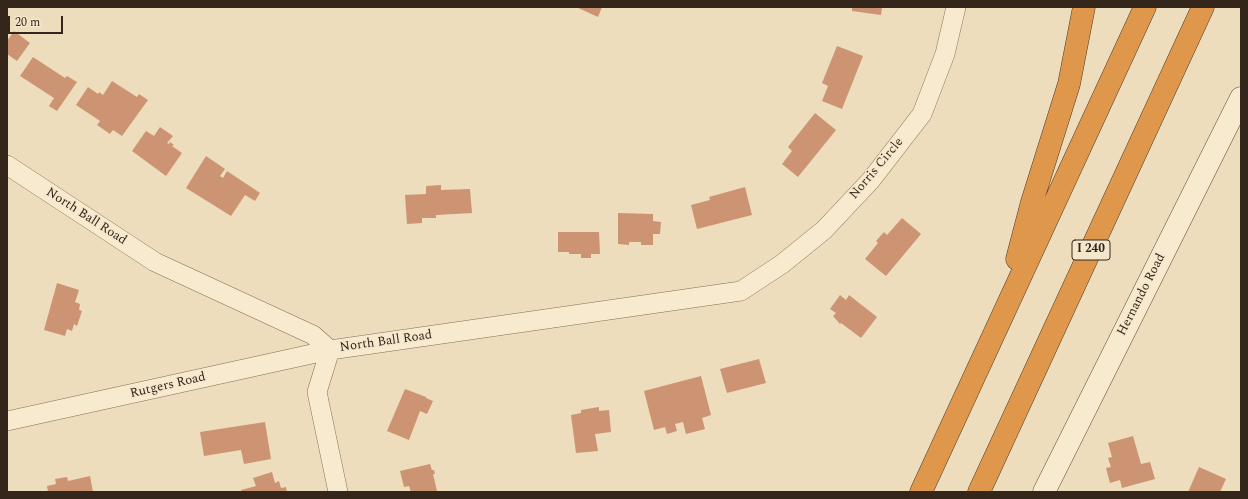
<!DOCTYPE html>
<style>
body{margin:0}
#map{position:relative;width:1248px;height:499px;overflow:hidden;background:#edddbc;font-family:Spectral,serif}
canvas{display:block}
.frame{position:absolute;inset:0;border:8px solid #34261b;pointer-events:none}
.scale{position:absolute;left:8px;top:16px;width:55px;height:18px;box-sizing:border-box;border:2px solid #34261b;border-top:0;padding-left:5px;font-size:12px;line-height:14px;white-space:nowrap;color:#34261b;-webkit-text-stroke:3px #f5e7cc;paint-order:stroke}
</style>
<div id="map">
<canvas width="1248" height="499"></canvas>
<div class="frame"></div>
<div class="scale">20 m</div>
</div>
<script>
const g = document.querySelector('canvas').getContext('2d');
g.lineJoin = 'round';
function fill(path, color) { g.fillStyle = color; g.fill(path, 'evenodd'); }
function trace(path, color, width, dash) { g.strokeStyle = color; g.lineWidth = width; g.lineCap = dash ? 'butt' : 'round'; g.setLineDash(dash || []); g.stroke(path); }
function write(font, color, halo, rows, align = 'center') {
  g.font = font + ' Spectral,serif'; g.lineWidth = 3; g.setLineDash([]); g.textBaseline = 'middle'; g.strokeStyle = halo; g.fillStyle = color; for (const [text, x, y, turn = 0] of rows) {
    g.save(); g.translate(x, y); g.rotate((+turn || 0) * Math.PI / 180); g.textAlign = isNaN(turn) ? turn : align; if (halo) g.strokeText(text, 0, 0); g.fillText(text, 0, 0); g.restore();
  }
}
fill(new Path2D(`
 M576,7H602L598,17Z
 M852,7H882L881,15L852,11Z
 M14,31L30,43L17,61L7,54V41Z
 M837,46L863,56L842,109L822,101L828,86L822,83Z
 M33,57L65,78L67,76L77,82L57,111L49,106L54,98L20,76Z
 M112,81L137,97L139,94L148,100L122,136L113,130L110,134L97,125L100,121L76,105L88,87L98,94L99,92L103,95Z
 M815,113L836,130L798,177L782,164L792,151L788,147Z
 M160,127L173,136L167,143L169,144L170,142L174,145L172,146L182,153L166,176L132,151L146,131L154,136Z
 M206,156L225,169L220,176L223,178L227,171L260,193L255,201L245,195L231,216L186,188Z
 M441,185V190L470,189L472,213L436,215V218H422V223L407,224L405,195L426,194V186Z
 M745,187L752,215L697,229L691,205L710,200L709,197Z
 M618,213L653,214V221L661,222L660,234H653V245H641V242H629V245L618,244Z
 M902,218L921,234L886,276L865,259L878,243L876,241L884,232L887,235Z
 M558,232H599L600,254H591V258H581V254H569V252H558Z
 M57,283L79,290L75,302L80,304L79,310L82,311L77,326L74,324L72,331L67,329L65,336L44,330Z
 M840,295L846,300L849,295L877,317L861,338L841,323L840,324L833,316L836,313L830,309Z
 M759,359L766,383L727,393L720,369Z
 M701,376L711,415L702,418L705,429L686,434L683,422L675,424L677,431L667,434L665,427L654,430L644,391Z
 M405,389L426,397V398L433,401L427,414L420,411L409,440L387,431Z
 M599,407V411L609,410L611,432L595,434L598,451L576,453L571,415L581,413V410Z
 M265,422L271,459L244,464L241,450L204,456L200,432Z
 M1133,436L1141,464L1150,462L1155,479L1122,488L1120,480L1110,483L1106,468L1111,467L1108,458L1112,457L1108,443Z
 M430,464L432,470H434L435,474H433L437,491L411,492L409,486L404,487L400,471Z
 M1199,467L1226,479L1220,492H1188Z
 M272,472L275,483L279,481L281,488L286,487L287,492H241V490L256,486L253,478Z
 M90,476L93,492H48L47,486L56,484L55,479L67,477L68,481Z`), '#cc9472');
const street = new Path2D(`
 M7,165L155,262L313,335L330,350L741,291L782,264L824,230L871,180L922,114L945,54L956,7
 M330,350L317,392L338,492
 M7,421L330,350`);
const secondary = new Path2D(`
 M1044,492L1241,98`);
const highway = new Path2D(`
 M1017,259L1032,202L1069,84L1084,7
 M921,492L1145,7
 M979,492L1203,7`);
trace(street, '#856d56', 20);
trace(secondary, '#664e39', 23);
trace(highway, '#523b2b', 23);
trace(street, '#f8eacf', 19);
trace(secondary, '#f8eacf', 22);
trace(highway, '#df984b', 22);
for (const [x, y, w] of [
 [1091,250,38]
]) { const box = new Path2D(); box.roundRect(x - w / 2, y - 10, w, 20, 3); g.fillStyle = '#f5e7cc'; g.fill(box); trace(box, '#34261b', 1); }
write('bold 12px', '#34261b', null, [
 ["I 240",1091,250]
]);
write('13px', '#34261b', '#f5e7cc', [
 ["Norris Circle",877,169,-50],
 ["North Ball Road",86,217,33],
 ["Hernando Road",1142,295,-63],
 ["North Ball Road",386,342,-8],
 ["Rutgers Road",168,386,-13]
]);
</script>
